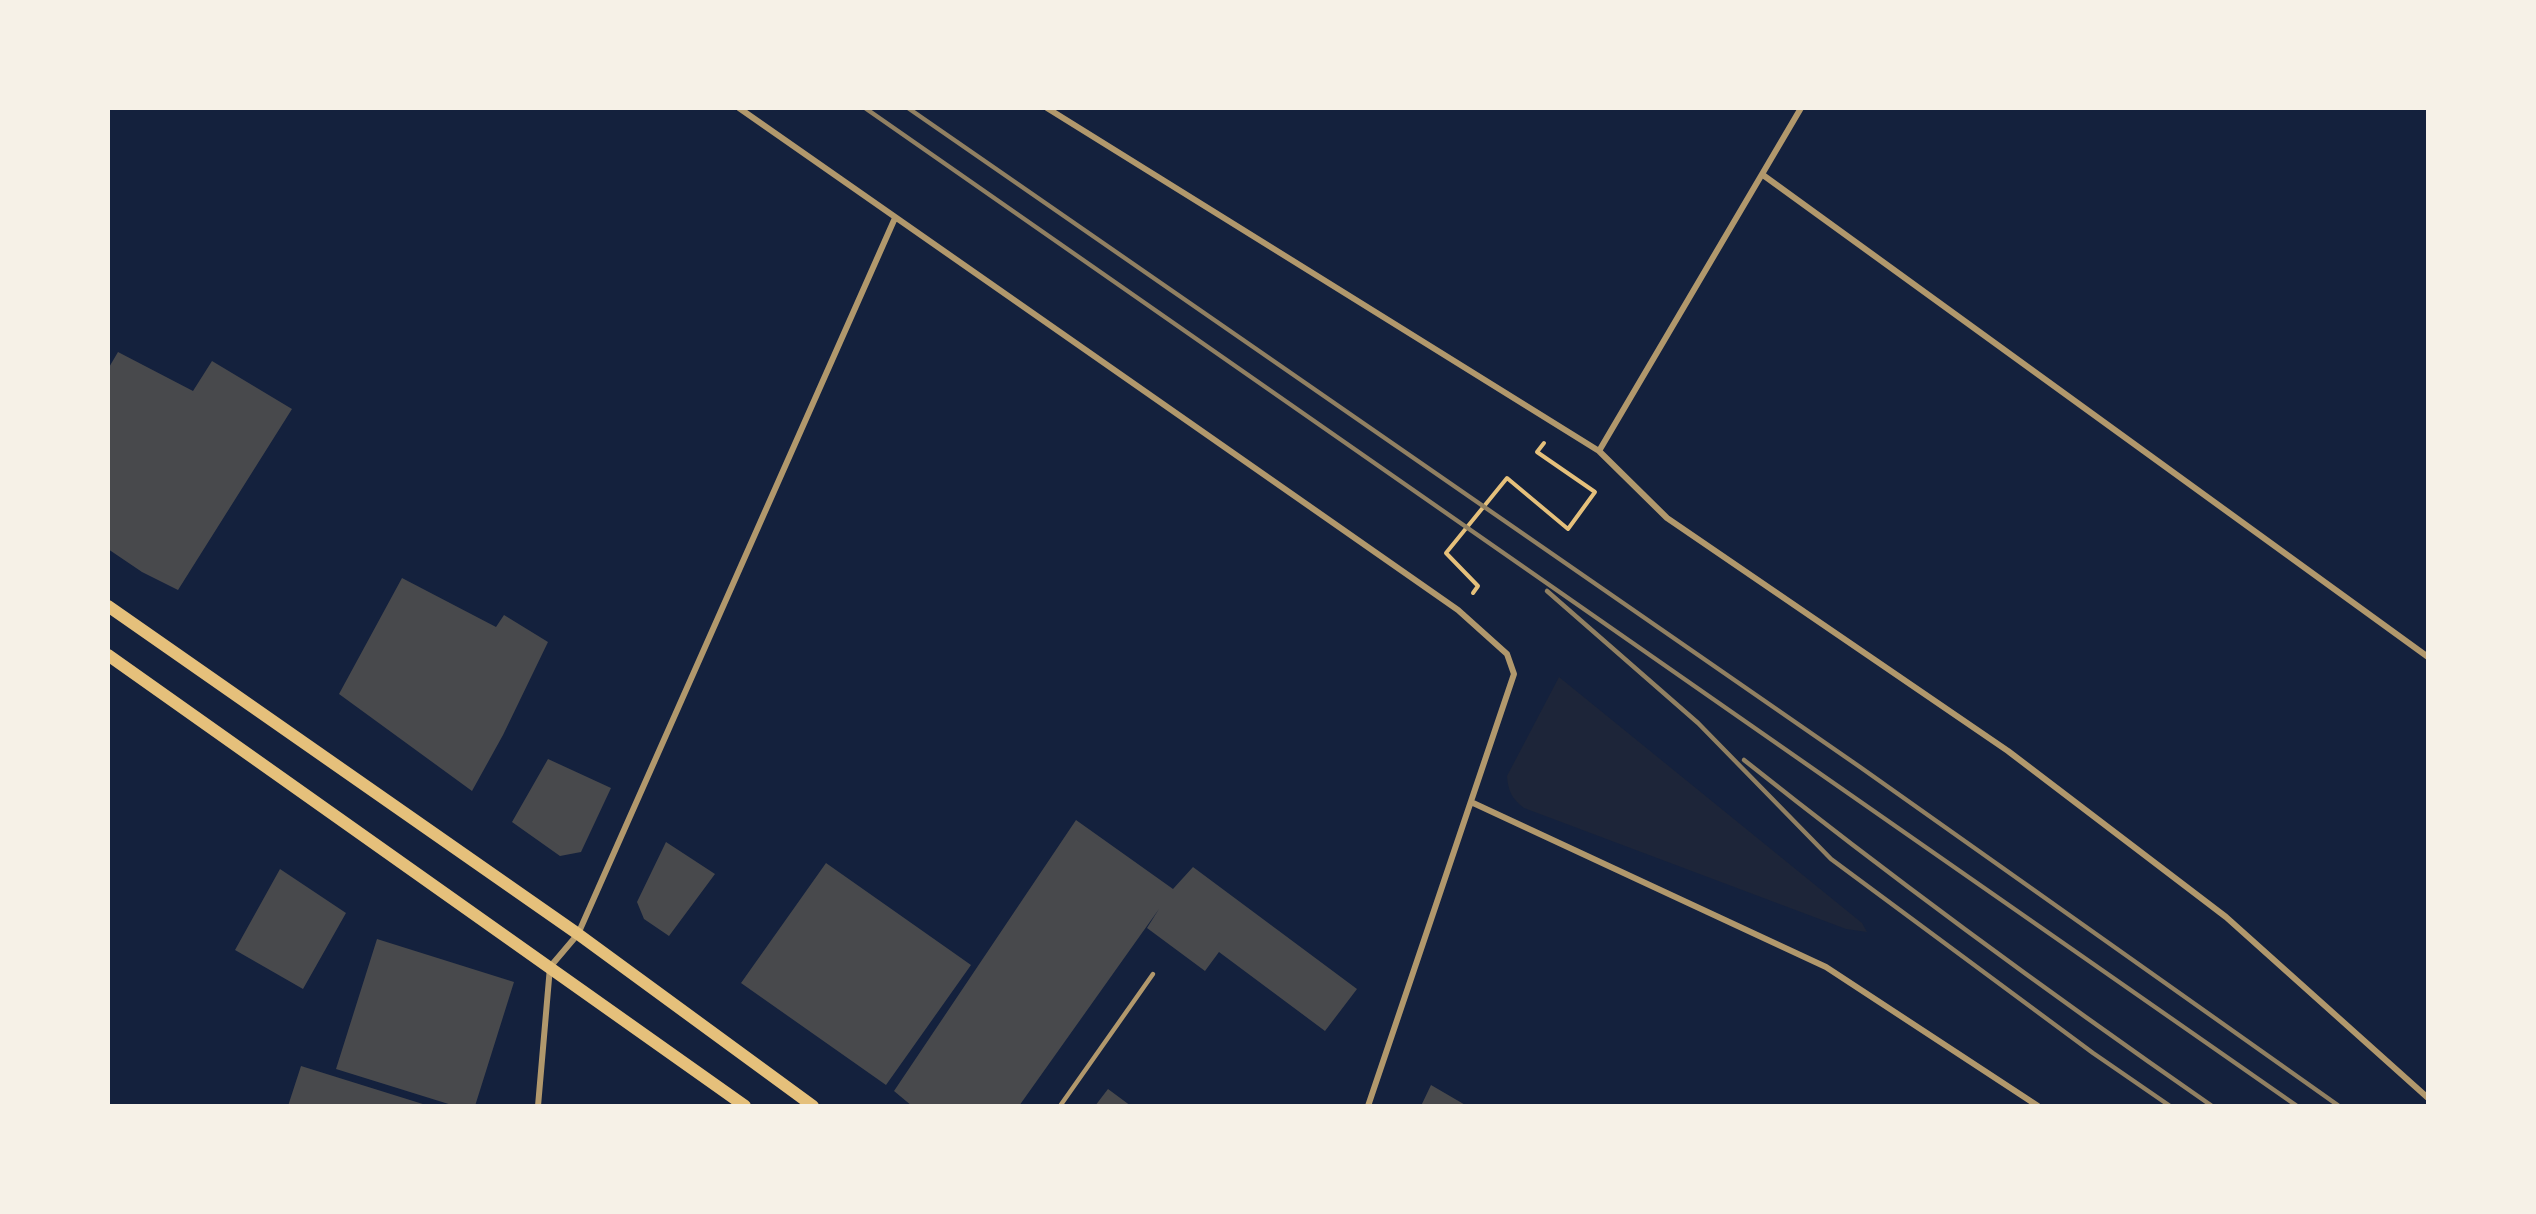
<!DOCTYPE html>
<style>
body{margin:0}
#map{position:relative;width:2536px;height:1214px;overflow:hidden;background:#14213d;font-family:Literata,serif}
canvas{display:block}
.frame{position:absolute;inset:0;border:110px solid #f6f1e7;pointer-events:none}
</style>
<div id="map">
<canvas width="2536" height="1214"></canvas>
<div class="frame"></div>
</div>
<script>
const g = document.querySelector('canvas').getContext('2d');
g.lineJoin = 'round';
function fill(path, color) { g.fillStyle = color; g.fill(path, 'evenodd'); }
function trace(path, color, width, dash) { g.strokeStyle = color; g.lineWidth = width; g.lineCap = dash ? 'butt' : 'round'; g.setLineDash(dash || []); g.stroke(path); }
fill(new Path2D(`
 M1559,677L1862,923L1867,932L1846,929L1524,808C1512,799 1508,791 1507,776Z`), '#1d2539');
fill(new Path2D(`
 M118,352L193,391L212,361L292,409L178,590L142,572L108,549V369Z
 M402,578L496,627L504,615L548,642L503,735L472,791L339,694Z
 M548,759L611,788L581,852L560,856L512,822Z
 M1076,820L1173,889L1193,867L1357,989L1325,1031L1219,952L1205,971L1147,928L1159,909L1019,1106H912L894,1091Z
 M666,842L715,874L669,936L644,919L637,902Z
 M826,863L971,965L886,1085L741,983Z
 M280,869L346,913L303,989L235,950Z
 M377,939L514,982L475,1106H455L336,1069Z
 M301,1066L426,1105V1106H288Z
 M1431,1085L1467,1106H1421Z
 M1108,1089L1131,1106H1095Z`), '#48494c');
trace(new Path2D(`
 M1473,593L1478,586L1446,553L1507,478L1568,529L1595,492L1537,452L1544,443`), '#e5c07b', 4);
trace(new Path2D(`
 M1060,1106L1153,974`), '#b1986c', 4.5);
trace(new Path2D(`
 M739,108L1458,610L1507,654L1514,674L1368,1106
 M1047,108L1599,451L1667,518L2008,751L2226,917L2428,1098
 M1763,175L2428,657
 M1599,451L1801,108
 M1471,802L1826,967L2038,1106
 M538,1106L550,967L578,934L895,218`), '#b1986c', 6);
trace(new Path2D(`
 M108,606L578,934L813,1106
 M108,655L745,1106`), '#e5c07b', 12);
trace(new Path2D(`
 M865,108L2297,1106
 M908,108L1860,767L2339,1106
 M1547,591L1698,723L1831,859L2093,1053L2170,1106
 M1744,760C1896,881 2052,995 2212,1106`), '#918062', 4.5);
</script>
